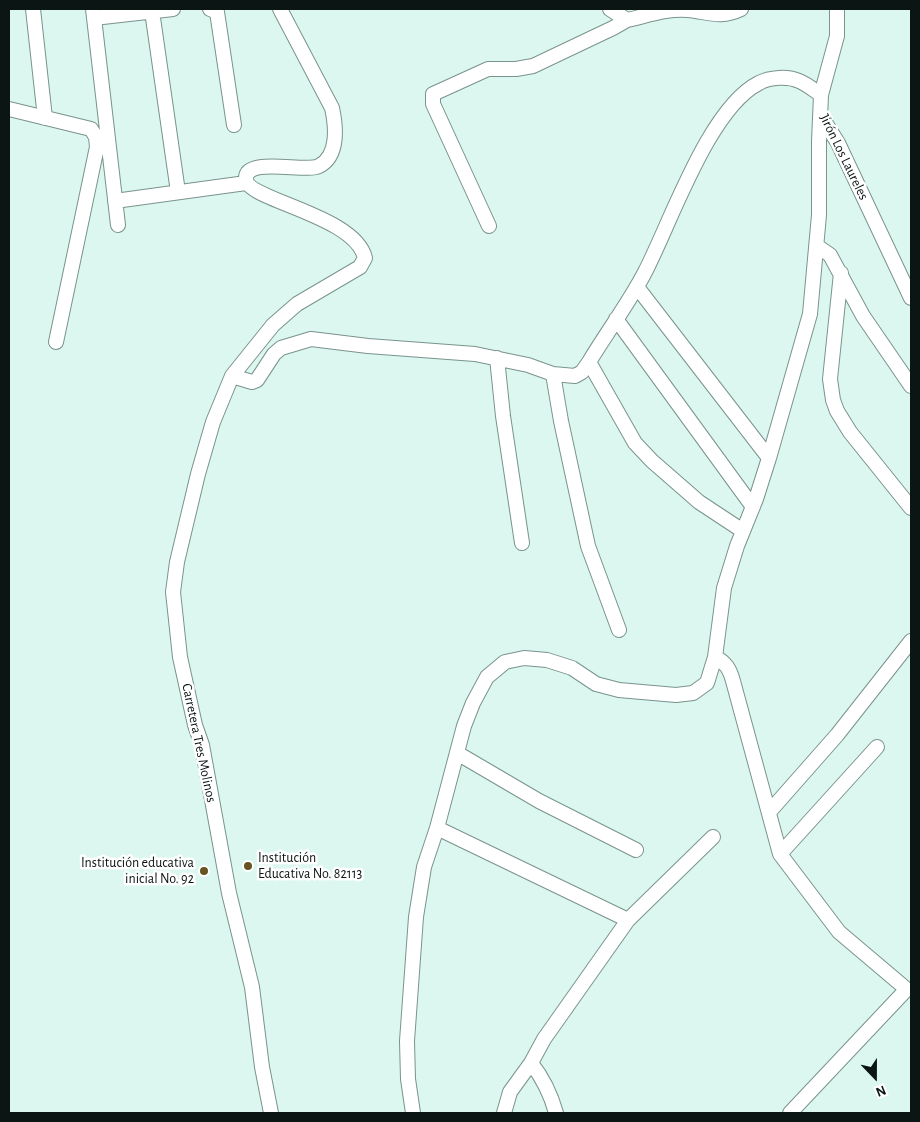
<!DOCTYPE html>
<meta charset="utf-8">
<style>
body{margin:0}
#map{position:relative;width:920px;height:1122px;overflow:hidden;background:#dbf7f0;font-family:"Alegreya Sans",sans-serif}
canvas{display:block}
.frame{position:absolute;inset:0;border:10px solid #0b1513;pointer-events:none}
.north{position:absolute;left:850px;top:1052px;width:50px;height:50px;-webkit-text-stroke:4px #fff;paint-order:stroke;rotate:158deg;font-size:14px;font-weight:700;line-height:20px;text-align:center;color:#0b1513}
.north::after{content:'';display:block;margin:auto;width:18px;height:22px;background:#0b1513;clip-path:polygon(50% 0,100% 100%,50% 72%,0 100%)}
</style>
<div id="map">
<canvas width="920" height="1122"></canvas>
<div class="frame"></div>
<div class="north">N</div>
</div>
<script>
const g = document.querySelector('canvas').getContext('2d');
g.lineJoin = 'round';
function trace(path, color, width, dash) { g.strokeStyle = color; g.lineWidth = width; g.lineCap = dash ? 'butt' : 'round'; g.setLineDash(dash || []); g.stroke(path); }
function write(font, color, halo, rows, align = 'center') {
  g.font = font + ' "Alegreya Sans",sans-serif'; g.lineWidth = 5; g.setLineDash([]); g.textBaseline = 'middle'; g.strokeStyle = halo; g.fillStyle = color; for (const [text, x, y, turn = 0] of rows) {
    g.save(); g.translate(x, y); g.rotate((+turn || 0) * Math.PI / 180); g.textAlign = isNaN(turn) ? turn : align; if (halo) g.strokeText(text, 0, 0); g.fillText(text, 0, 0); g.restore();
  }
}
const minor = new Path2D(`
 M33,9L45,118
 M93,9L118,225
 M210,9L217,12L234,125
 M280,9L332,108C336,126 339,156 319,166C306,173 245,156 246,179C246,200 355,215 365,258L360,267L297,304L273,325L232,376L252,382L257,380L274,354L281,348L311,339L368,346L475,354L528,365L553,374L575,376L582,372L589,362C607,332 629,303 645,272C671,222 709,108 759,83C770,77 788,76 799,81C807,84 815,91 821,95
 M610,9L627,20C646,16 668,8 688,10C709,12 720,19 741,9
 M152,11L178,192
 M94,18L173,9
 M9,109L91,129L96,137L97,147L56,342
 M821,116L838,143L911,298
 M115,201L246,183
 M489,226L433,104V94L488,69H516L533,66L613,28L627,20
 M817,246L830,255L863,316L911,386
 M841,273L830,379L833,400L837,411L850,432L911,508
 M637,287L769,458
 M616,319L753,507
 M497,358L503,416L522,543
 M589,362L635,443L652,461L699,502L743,531
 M553,374L561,421L588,546L619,630
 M232,376L213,422L198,474L177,562L173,592L180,657L195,725L202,745L229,893L252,987L262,1067L271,1113
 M715,657C726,662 730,670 733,681L780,854L877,747
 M457,753L539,801L636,850
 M770,811L837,735L911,641
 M437,828L628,920
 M780,854L839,932L904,987L906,990L790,1113
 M531,1063L544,1039L628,920L713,837
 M413,1113L408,1079L407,1041L416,917L424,867L437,828L464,726L473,703L487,677L505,662L524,658L547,660L572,668L596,684L619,690L676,695L693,693L707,683L715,657L724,588L737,546L756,499L769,458L810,314L819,215V141L821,95L837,36V9
 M504,1113L510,1092L531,1063C543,1078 551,1095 556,1113`);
trace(minor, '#7a938d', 16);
trace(minor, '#fff', 14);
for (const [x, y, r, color] of [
 [248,866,5,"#685322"],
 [204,871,5,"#685322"]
]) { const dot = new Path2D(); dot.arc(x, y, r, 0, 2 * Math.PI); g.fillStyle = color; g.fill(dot); trace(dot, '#fff', 2); }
write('14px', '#0b1513', '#fff', [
 ["Jirón Los Laureles",844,157,64],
 ["Carretera Tres Molinos",199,743,78]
]);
write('14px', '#0b1513', '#fff', [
 ["Institución",258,858],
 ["Educativa No. 82113",258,874],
 ["Institución educativa",194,863,"right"],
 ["inicial No. 92",194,879,"right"]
], 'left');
</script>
